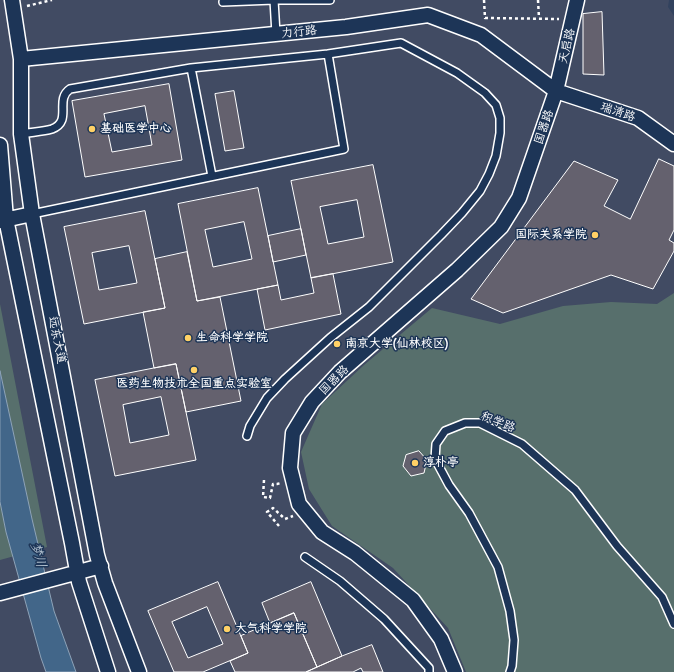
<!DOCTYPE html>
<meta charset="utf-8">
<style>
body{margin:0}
canvas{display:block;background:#32425e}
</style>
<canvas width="674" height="672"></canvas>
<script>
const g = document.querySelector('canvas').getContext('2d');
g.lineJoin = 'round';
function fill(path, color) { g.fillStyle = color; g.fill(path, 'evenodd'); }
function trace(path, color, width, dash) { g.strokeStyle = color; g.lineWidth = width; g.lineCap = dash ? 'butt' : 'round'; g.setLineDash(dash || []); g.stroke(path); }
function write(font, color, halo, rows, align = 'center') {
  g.font = font + ' Delius,"LXGW WenKai TC",sans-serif'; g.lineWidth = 3; g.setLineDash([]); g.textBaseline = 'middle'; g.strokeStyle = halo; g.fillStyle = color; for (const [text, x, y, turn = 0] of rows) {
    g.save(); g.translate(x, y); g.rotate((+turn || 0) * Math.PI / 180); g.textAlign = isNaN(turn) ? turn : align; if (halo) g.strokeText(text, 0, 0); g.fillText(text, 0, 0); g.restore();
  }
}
fill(new Path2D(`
 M0,0H669L668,7L674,16V672H0Z`), '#414b63');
fill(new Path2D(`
 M674,293V672H466L448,628L393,568L332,526L309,489L301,452L322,404L364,365L432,308L500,324L563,306L611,302L657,304Z
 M0,304L47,547L0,560Z`), '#576f6c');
const water = new Path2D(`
 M0,371L32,519L54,611L76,672H46L41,658L6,532L0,502Z`);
fill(water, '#426689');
trace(water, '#8ea3b8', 1);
const building = new Path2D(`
 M602,12L604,75L583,74V14Z
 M169,84L182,160L85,177L72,101ZM145,106L152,145L112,152L104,114Z
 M234,91L244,148L225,151L215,94Z
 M659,159L674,166V230L669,240L674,243V251L653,289L611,275L503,313L471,299L574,161L618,180L604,206L630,219Z
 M373,165L393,262L311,278L291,181ZM357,200L364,237L328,244L320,207Z
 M258,188L278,285L197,301L178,204ZM244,222L252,259L213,267L205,230Z
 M145,211L165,308L84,324L64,227ZM129,246L137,283L99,290L92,253Z
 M301,229L306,255L273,262L268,236Z
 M187,252L197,301L220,297L241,401L186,412L176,364L154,368L143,312L165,308L155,259Z
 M333,274L341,314L265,330L257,289L278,285L281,300L314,293L311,278Z
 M176,364L196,460L115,476L95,380ZM161,397L169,435L130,443L123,405Z
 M419,451L427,460L424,473L411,476L403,466L406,455Z
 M218,582L248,653L203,672H174L148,611ZM207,607L223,644L188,658L172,622Z
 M311,582L342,656L317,667L294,613L270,623L262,603Z
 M294,613L317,667L306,672H235L230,661L248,653L241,636Z
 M372,645L383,672H363L361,668L353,672H306L342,656Z`);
fill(building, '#64616e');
trace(building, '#fff', 1);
const service = new Path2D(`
 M223,2L274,0
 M276,34L274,0H330
 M191,68L328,54L401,43L457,73L485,93L496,105L500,118V133L496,156L489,174L480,191L462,213L441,235L369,307L330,338L285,379L267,398L250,426L247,436
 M21,134C30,132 42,132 52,129C73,121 54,100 70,89L191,68L212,176
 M32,214L344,149L328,54
 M305,557L340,581L384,619L429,668V672
 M510,672L512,666L514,640L510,611L498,567L469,513L449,485L435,459L436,444L445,431L465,423H480L522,444L575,490L617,546L662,597L674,624`);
const minor = new Path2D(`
 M12,0L21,59V134L32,214L97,555L105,583L139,672
 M21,59L346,27L428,15L481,35L556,91L638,118L674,144
 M0,145L6,219L72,543L79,582L108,672
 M0,221L32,214
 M0,593L101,566
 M455,672L441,639L413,600L355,553L322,532L299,504L290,468L293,433L312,402L340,372L457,270L501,227L519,198L556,91L577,0`);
trace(service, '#fff', 10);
trace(minor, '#fff', 17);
trace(new Path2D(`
 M484,0L485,18L559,19
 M538,0L539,18
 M27,6L52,0
 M264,480L263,497L270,498L273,484H277L281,483
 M279,526L267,512L273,508L285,519L293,516`), '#fff', 2.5, [3, 3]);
trace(service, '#1d3557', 7);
trace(minor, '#1d3557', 14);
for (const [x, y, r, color] of [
 [92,129,4,"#ffd166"],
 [595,235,4,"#ffd166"],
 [188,338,4,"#ffd166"],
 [337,344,4,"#ffd166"],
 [194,370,4,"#ffd166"],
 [415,463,4,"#ffd166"],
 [227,629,4,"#ffd166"]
]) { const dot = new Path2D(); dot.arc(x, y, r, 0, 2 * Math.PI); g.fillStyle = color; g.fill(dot); trace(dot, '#1d3557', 1.5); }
write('12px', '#fff', '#1d3557', [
 ["力行路",299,32,-6],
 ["天启路",567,46,-77],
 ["瑞清路",618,112,19],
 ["国器路",544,127,-71],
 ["远东大道",57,340,79],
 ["国器路",334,380,-45],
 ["积学路",498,422,22]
]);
write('bold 12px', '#fff', '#1d3557', [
 ["基础医学中心",100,129],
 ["国际关系学院",587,235,"right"],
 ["生命科学学院",196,338],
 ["南京大学(仙林校区)",345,344],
 ["医药生物技术全国重点实验室",194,384,"center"],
 ["淳朴亭",423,463],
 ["大气科学学院",235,629]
], 'left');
write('italic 13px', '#b3c2d0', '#1d3557', [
 ["梦川",38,555,75]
]);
</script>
